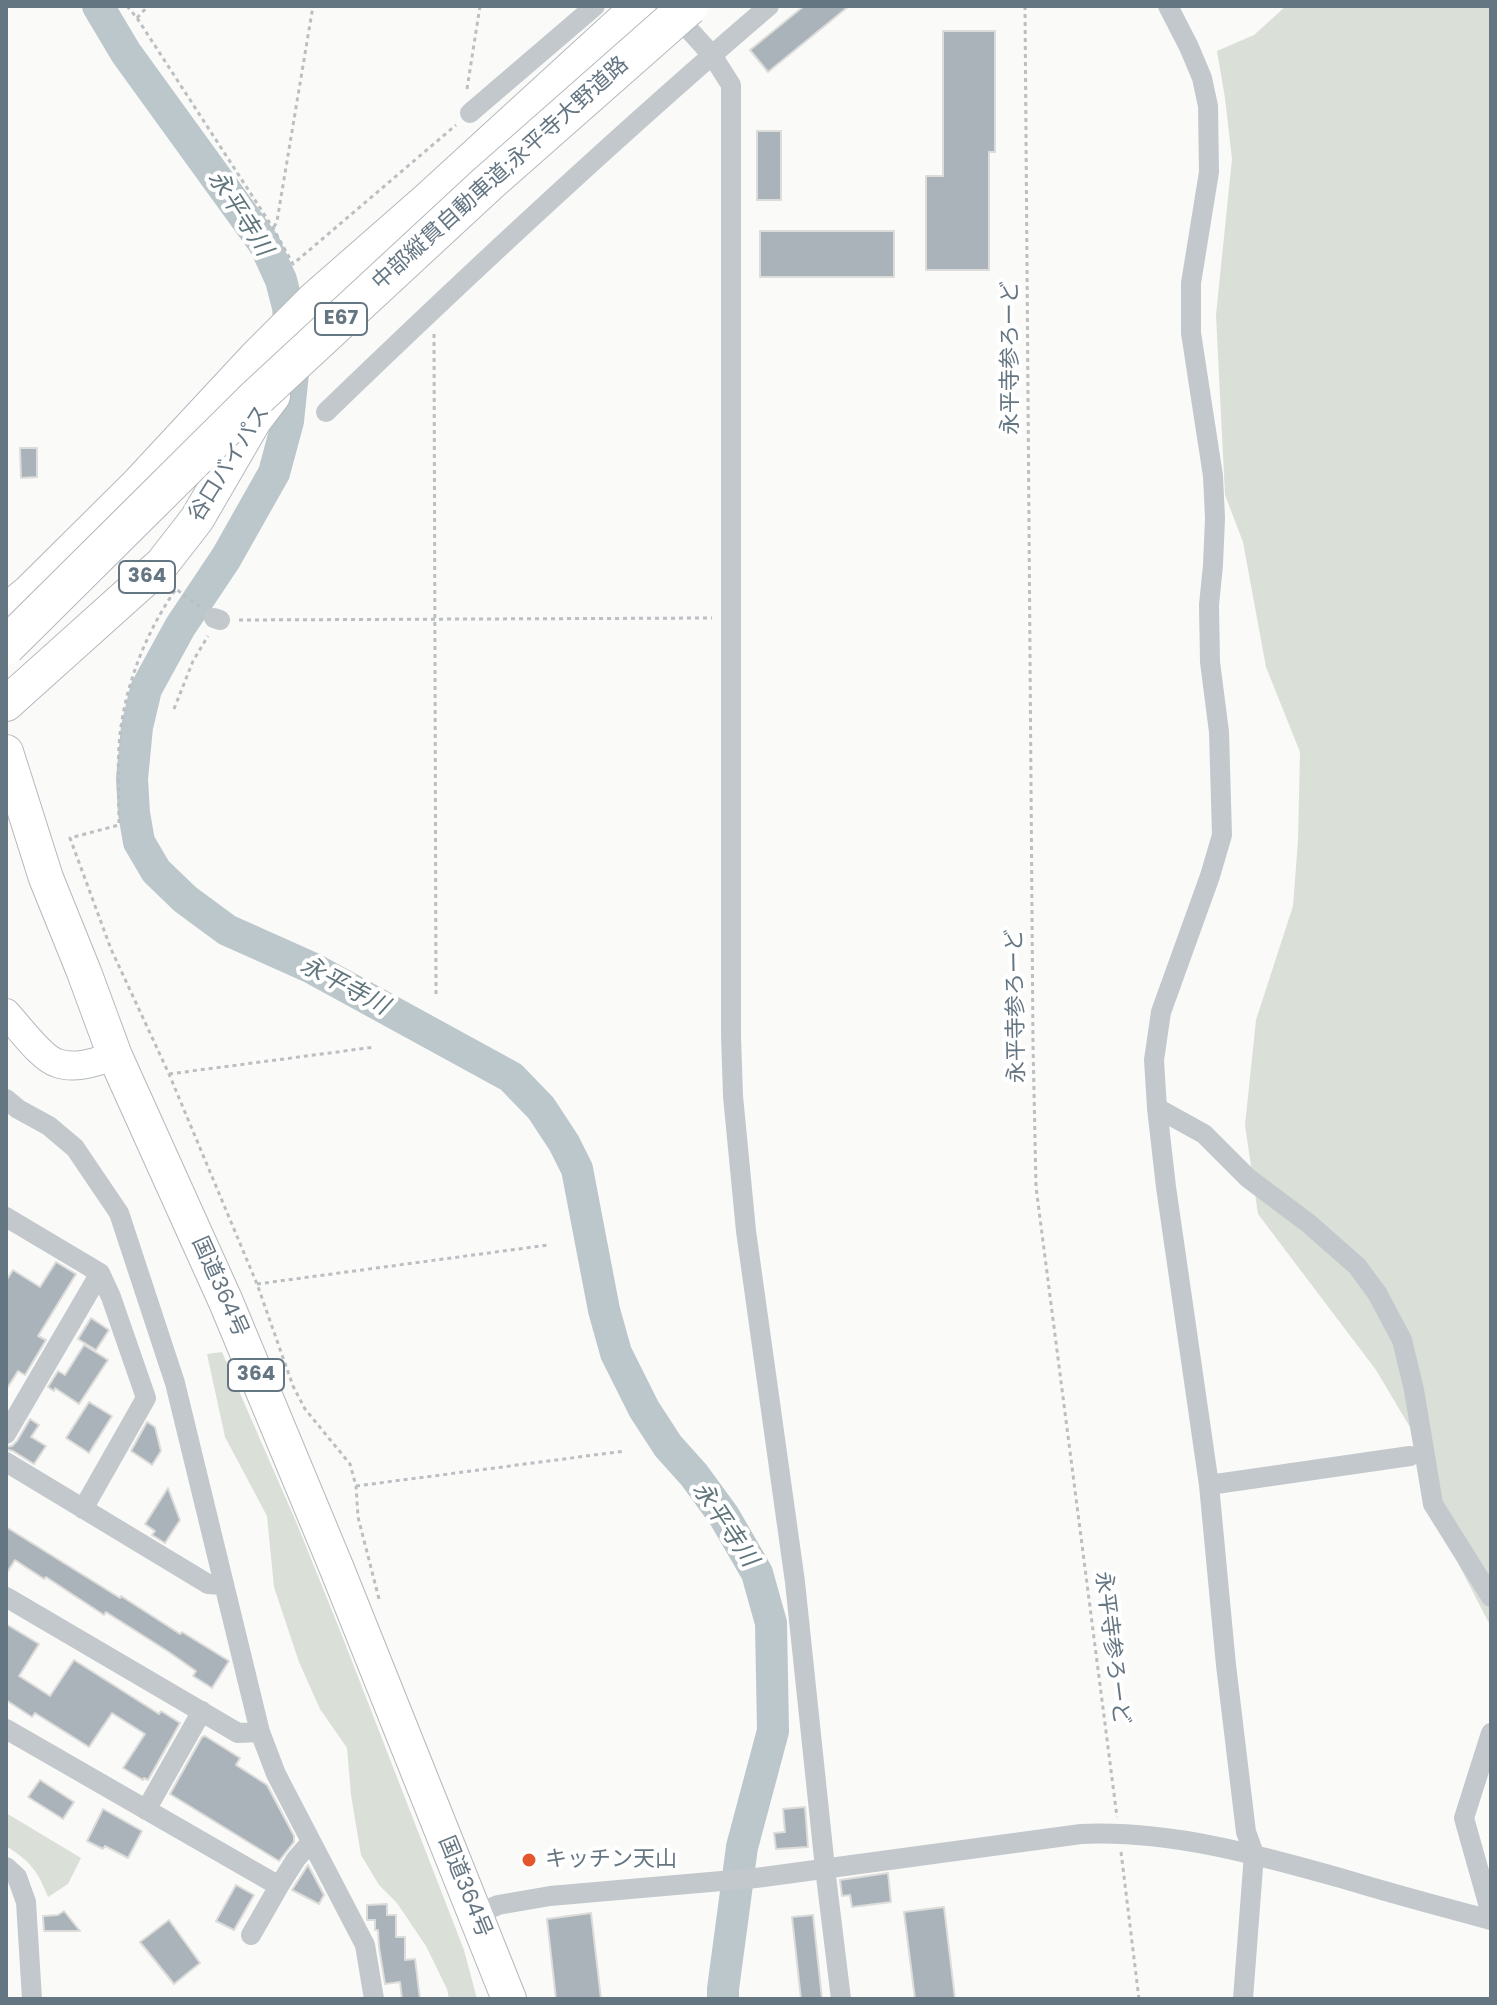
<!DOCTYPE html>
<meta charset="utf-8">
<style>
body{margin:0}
#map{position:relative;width:1497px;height:2005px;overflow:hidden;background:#fafaf8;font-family:Poppins,sans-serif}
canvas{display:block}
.frame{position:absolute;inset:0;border:8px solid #657683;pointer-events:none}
</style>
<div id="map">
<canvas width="1497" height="2005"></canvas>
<div class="frame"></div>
</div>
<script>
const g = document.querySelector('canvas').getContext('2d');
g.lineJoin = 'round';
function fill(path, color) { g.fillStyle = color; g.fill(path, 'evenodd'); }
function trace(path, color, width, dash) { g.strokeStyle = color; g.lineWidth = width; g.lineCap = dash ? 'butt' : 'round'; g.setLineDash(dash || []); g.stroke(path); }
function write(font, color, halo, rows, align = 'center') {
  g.font = font + ' Poppins,"Noto Sans JP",sans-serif'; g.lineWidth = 8; g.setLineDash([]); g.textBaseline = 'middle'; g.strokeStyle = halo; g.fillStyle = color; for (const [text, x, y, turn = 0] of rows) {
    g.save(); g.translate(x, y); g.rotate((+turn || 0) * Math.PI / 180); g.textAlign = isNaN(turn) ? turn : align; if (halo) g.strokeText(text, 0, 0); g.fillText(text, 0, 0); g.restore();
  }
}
fill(new Path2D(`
 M1286,6H1491V1627L1430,1509L1417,1439L1376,1370L1258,1214L1245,1125L1256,1020L1293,906L1298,841L1300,752L1266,667L1243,542L1225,495L1216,315L1232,159L1225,98L1217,51L1254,35Z
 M222,1352L297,1524L341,1633L464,1950L477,1999H449L447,1989L426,1946L397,1903L379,1885L361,1855L351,1795L347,1748L320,1709L299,1662L274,1587L267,1516L225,1437L207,1354Z
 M6,1813L81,1858L68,1884L48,1897C38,1871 30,1861 6,1846Z`), '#dadfd7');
trace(new Path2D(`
 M98,6L126,53L265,245L281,280L288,307L293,373L288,421L274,473L226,558L180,627L146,689L137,727L132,779L134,813L139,842L156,871L185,899L227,930L312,968L511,1077L541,1108L564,1143L577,1169L604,1310L616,1353L644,1409L668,1446L694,1475L724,1516L757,1573L771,1623L773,1731L742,1847L723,1989V1999`), '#bbc7cb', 32);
const building = new Path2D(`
 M804,6H849L768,72L750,50Z
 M943,31H995V152H989V270H926V176H943Z
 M757,131H781V200H757Z
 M760,231H894V277H760Z
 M20,448H37V477L21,478Z
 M56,1262L76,1274L38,1336L46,1340L25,1375L18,1371L6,1390V1281L13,1270L40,1287Z
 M91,1318L109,1330L96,1350L78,1339Z
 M84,1345L108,1360L79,1404L55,1388L54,1391L48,1387L58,1371L65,1375Z
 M89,1402L112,1416L89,1453L66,1438Z
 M30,1419L39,1425L31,1437L46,1446L34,1464L13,1451L6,1449V1447L12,1446L17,1441Z
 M147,1422L155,1427L161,1451L152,1465L131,1451Z
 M168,1488L180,1520L165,1543L152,1535L155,1531L145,1524Z
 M6,1527L120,1598L121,1596L180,1634L182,1632L229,1661L212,1688L193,1676L196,1671L169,1652L106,1612L104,1615L46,1577L44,1579L15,1560L6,1574Z
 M6,1624L39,1644L19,1676L50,1696L74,1660L159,1714L161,1711L180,1723L148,1780L144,1778L143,1780L123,1768L145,1734L112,1713L89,1747L35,1713L32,1717L6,1700Z
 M205,1736L240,1758L236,1765L267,1785L294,1836V1842L279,1861L170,1794L202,1737Z
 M40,1780L74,1802L63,1819L28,1797Z
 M805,1807L808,1847L776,1849L774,1833L785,1832L783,1809Z
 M103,1809L142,1831L128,1858L105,1846L103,1849L87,1841Z
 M308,1865L324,1895L319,1904L292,1890Z
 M888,1873L891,1902L852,1907L850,1895L842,1896L840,1880Z
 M236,1885L254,1895L234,1930L216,1921Z
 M387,1904V1915H396V1937H405V1960L415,1959L420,1999H402L400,1982L385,1984L379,1947L378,1930H375V1920H367V1905Z
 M944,1907L955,1999H915L904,1912Z
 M64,1911L80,1931H44L43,1916L58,1915Z
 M591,1913L601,1999H556L547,1919Z
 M813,1915L822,1999H801L792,1917Z
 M169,1920L200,1963L174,1984L140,1942Z`);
fill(building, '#aab3b9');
trace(building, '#dcdcda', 2);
const secondary = new Path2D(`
 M6,1013C19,1027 41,1058 57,1063C76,1070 98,1061 115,1056`);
const trunk = new Path2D(`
 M6,611L28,593L137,485L255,358L314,299L427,200L639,6
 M6,704L162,564L197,519L254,421L273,396
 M6,752L46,878L84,972L115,1056L226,1302L337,1569L509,1999`);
trace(secondary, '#b3babf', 30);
trace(trunk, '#b4b9bd', 36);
trace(new Path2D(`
 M127,6L137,18L273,228L293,264L456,125
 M1025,6L1033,1044L1036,1187L1117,1817
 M137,18L148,6
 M467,89L480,6
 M274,227L277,221L313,6
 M434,334L436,994
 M200,607L176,589C149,628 130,673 122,720C116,754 119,790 119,825L70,838L111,949L169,1074L257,1284L293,1386L305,1409L350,1464L356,1486L358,1517L379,1599
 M239,620L712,618
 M174,709L193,661L208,636
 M169,1074L375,1047
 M257,1284L548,1245
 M356,1486L625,1451
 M1121,1852L1139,1999`), '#bbbfc2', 3, [4, 4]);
trace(new Path2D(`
 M1168,6L1189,47L1202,78L1208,106L1209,172L1191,283V333L1213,476L1215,518L1213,565L1209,605L1210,662L1219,732L1222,835L1210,876L1161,1012L1154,1060L1157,1108L1166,1187L1209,1485L1226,1665L1246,1832L1254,1854L1243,1999
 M673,12L712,55L731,85V1036L733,1096L746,1231L795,1582L825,1868L841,1999
 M470,113L595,6
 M326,412C470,273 617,136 769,6
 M214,618L220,620
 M6,1099L18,1109L49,1126L75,1148L119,1213L175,1383L260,1732L276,1774L365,1945L374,1999
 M1157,1108L1204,1134L1248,1178L1308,1223L1357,1266L1377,1293L1402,1340L1414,1390L1433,1504L1491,1597
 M6,1217L100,1273L6,1434
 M6,1462L208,1584L223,1585
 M1209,1485L1410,1456
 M83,1509L146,1398L111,1297L100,1273
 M6,1597L238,1733L260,1732
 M6,1729L279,1886L296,1859L311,1842
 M1491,1733L1464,1818L1491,1914
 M146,1810L202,1711
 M6,1867L17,1877L26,1902L32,1999
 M475,1915L498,1905L550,1896L756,1878L1081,1834C1170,1830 1259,1855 1344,1879C1393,1894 1442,1907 1491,1920
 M251,1935L279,1886`), '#c3c8cc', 20);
trace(secondary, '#fff', 28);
trace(trunk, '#fff', 34);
const motorwayBridge = new Path2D(`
 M6,646L255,399L487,184L689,6`);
trace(motorwayBridge, '#b4b9bd', 40, []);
trace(motorwayBridge, '#fff', 38);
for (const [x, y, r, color] of [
 [529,1860,8,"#e4572e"]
]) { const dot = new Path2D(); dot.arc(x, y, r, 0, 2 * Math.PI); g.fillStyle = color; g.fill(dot); trace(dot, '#fff', 3); }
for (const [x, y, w] of [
 [341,319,52],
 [147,577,56],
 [256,1375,56]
]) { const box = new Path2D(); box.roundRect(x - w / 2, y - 16, w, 32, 6); g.fillStyle = '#fff'; g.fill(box); trace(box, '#657683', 2); }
write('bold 20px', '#657683', null, [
 ["E67",341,319],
 ["364",147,577],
 ["364",256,1375]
]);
write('22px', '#657683', '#fff', [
 ["中部縦貫自動車道;永平寺大野道路",501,174,-42],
 ["永平寺参ろーど",1011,358,-90],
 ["谷口バイパス",230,464,-58],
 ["永平寺参ろーど",1017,1006,-91],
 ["国道364号",219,1287,66],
 ["永平寺参ろーど",1111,1648,83],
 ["国道364号",464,1887,68]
]);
write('22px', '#657683', '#fff', [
 ["キッチン天山",545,1860]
], 'left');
write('italic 24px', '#60757c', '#fff', [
 ["永平寺川",239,214,57],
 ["永平寺川",344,987,28],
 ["永平寺川",724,1525,56]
]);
</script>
